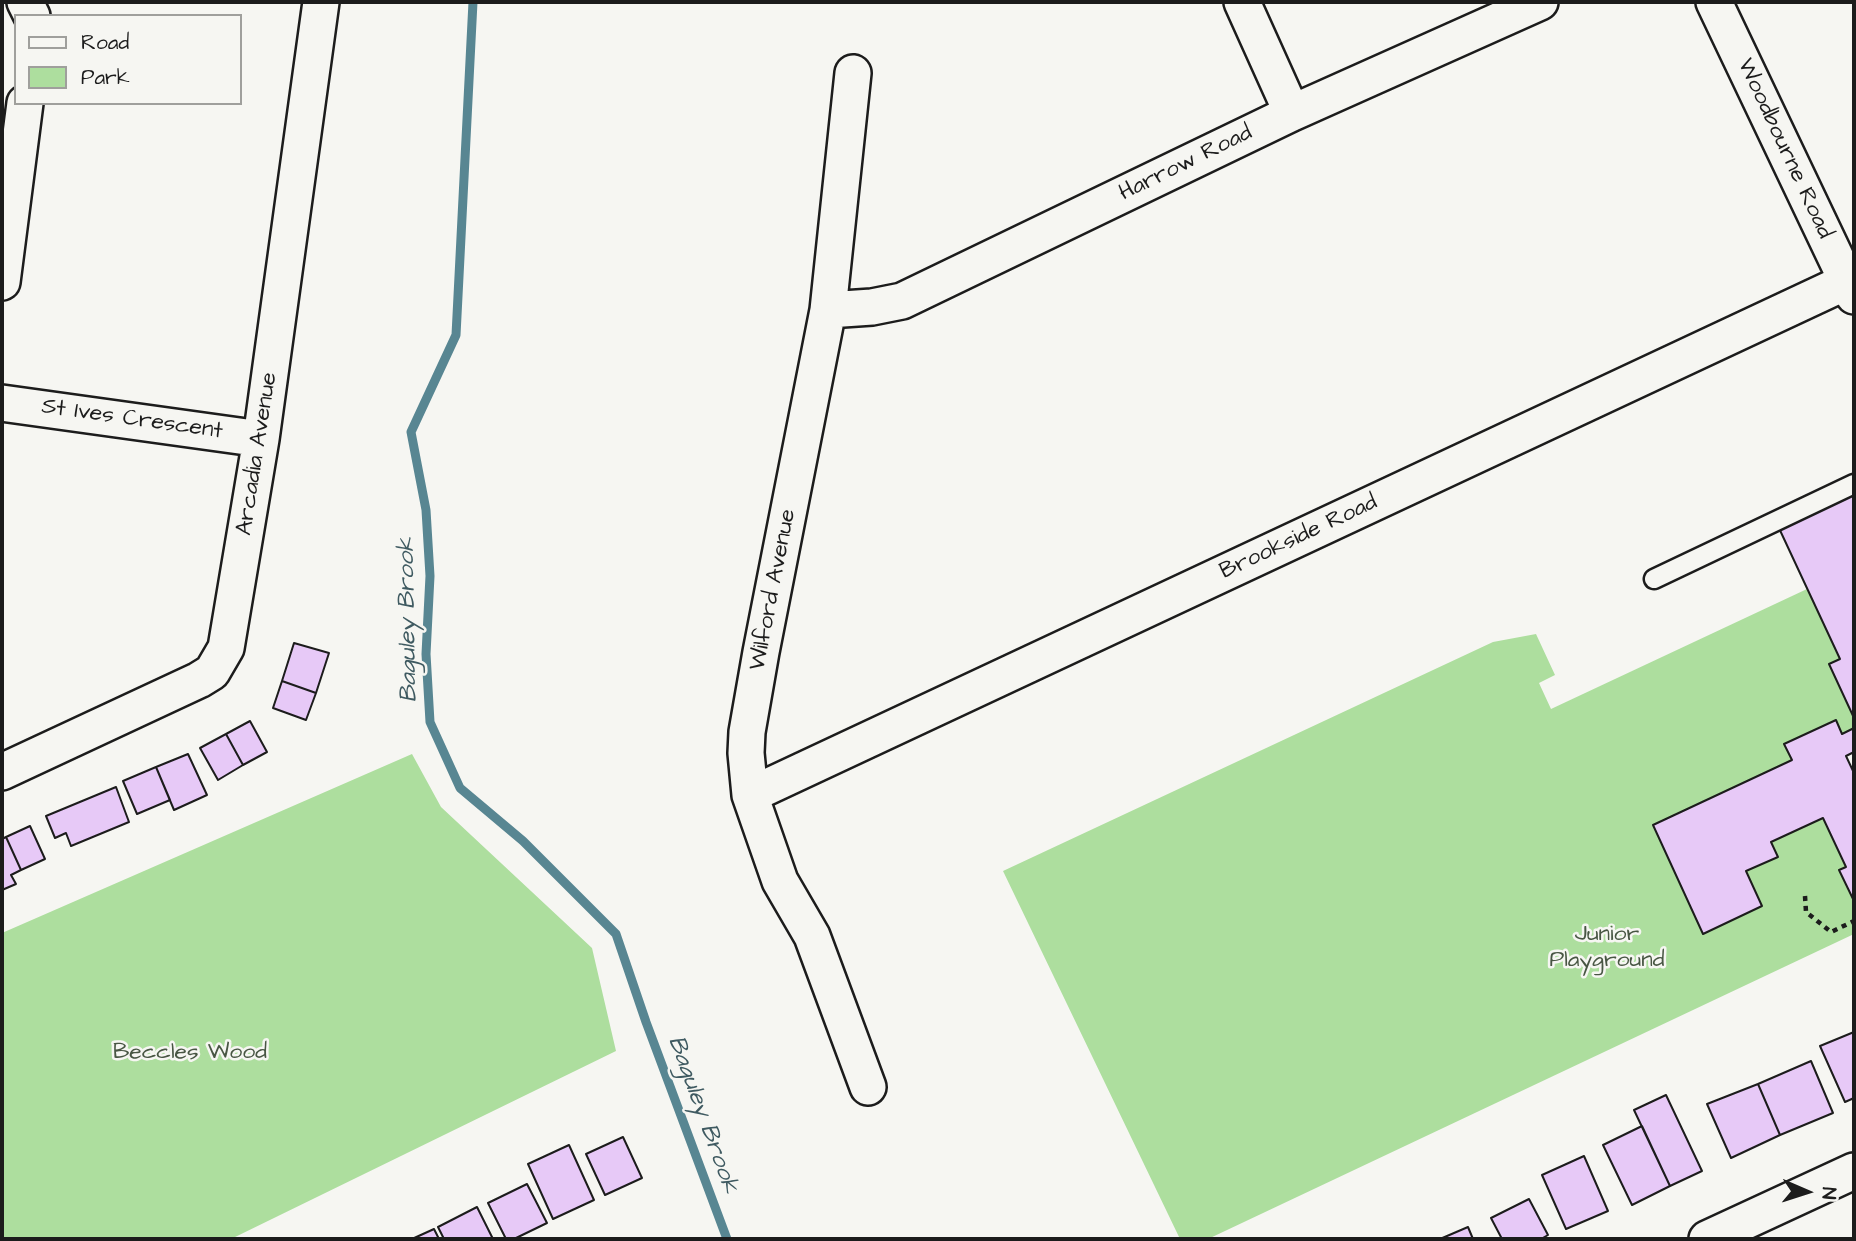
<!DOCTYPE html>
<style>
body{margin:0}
#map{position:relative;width:1856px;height:1241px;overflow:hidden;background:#f6f6f2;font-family:"Architects Daughter",sans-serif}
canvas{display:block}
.frame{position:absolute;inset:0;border:4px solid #1c1c1c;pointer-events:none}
.legend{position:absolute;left:14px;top:14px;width:228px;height:91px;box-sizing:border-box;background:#f6f6f2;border:2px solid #9f9f9c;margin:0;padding:9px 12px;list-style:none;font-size:21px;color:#1c1c1c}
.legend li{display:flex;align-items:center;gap:14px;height:35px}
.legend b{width:35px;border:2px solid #9f9f9c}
.north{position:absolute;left:1772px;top:1157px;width:70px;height:70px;-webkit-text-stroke:5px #f6f6f2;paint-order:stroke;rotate:93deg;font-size:19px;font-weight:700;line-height:28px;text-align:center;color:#1c1c1c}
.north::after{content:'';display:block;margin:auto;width:24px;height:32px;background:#1c1c1c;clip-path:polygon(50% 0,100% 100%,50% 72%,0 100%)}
</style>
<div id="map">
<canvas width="1856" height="1241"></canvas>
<div class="frame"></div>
<ul class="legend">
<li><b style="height:9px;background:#f6f6f2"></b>Road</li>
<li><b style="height:19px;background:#adde9e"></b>Park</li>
</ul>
<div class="north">N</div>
</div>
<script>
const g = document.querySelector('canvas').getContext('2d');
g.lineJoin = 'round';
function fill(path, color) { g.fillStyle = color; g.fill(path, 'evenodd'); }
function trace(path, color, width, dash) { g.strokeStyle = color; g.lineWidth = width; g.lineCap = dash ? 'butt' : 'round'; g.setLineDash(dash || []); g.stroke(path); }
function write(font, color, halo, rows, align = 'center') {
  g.font = font + ' "Architects Daughter",sans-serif'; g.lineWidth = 5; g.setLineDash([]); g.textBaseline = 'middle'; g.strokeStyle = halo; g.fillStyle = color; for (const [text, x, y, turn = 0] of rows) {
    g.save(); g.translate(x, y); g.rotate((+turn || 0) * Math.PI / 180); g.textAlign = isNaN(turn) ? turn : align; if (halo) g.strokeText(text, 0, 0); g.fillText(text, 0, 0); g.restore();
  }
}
fill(new Path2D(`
 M1807,589L1840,659L1829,664L1854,718V728L1842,734L1785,745L1792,760L1653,825L1704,934L1762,906L1746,871L1777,857L1771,842L1823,818L1846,867L1839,870L1854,901V934L1208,1239H1180L1003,871L1493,642L1536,634L1555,675L1539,683L1551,709Z
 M412,754L441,807L592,948L616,1051L231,1239H2V933Z`), '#adde9e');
trace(new Path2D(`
 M473,2L456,335L411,432L426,510L430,576L426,654L430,722L460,788L523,841L616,934L646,1022L727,1239`), '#588692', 9);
const building = new Path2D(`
 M1854,491V718L1829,664L1840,659L1778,526Z
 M294,643L329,653L316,693L282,681Z
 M282,681L316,693L306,720L273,708Z
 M1836,720L1842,734L1854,728V752L1846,756L1854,773V901L1839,870L1846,867L1823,818L1771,842L1778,857L1746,871L1762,906L1703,934L1653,825L1792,760L1784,744Z
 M250,721L267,752L243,765L226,734Z
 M226,734L243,765L218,780L200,748Z
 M188,754L207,795L174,810L156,767Z
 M156,767L170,800L137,814L123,781Z
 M116,787L129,822L71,846L66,833L55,838L46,816Z
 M30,826L45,859L21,870L6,837Z
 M6,837L21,870L11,875L16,884L2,890V839Z
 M1854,1032V1098L1845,1102L1820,1046Z
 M1811,1061L1833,1113L1780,1135L1758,1084Z
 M1758,1084L1780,1135L1731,1158L1707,1104Z
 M1666,1095L1702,1171L1670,1186L1634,1110Z
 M1642,1126L1670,1186L1632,1205L1603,1145Z
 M623,1137L642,1178L605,1195L586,1154Z
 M569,1145L594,1200L553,1219L528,1164Z
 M1584,1156L1608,1211L1566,1229L1542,1175Z
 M527,1184L547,1223L514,1239H506L488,1203Z
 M1529,1199L1548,1235L1541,1239H1502L1491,1218Z
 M477,1207L493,1239H444L438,1227Z
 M1468,1227L1473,1239H1440Z
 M434,1229L439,1239H412Z`);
fill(building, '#e7c9f7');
trace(building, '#1c1c1c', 2);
const service = new Path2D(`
 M1654,579L1854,484`);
const minor = new Path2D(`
 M25,2L32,16
 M1242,2L1292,113
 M1714,2L1854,296
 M853,73L828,310L761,652L747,732L746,753L750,795L780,881L812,936L868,1087
 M2,282L25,103
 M828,310L872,307L902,301L1292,113L1540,2
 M2,403L261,439
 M2,772L199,680L212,672L226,648L261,439L321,2
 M750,795L1854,278
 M1707,1239L1854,1171`);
trace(service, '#1c1c1c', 23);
trace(minor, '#1c1c1c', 40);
trace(new Path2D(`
 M1805,896L1806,912L1831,932L1854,921`), '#1c1c1c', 4.5, [5, 5]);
trace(service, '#f6f6f2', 18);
trace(minor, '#f6f6f2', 35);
write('23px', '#1c1c1c', '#f6f6f2', [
 ["Woodbourne Road",1784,149,65],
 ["Harrow Road",1186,164,-26],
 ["St Ives Crescent",132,420,8],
 ["Arcadia Avenue",258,454,-81],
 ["Brookside Road",1299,538,-25],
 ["Wilford Avenue",774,590,-79]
]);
write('23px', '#485643', '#f6f6f2', [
 ["Junior",1607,935],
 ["Playground",1607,961],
 ["Beccles Wood",190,1053]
]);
write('italic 24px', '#3f5a61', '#f6f6f2', [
 ["Baguley Brook",409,620,-91],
 ["Baguley Brook",702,1115,70]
]);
</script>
